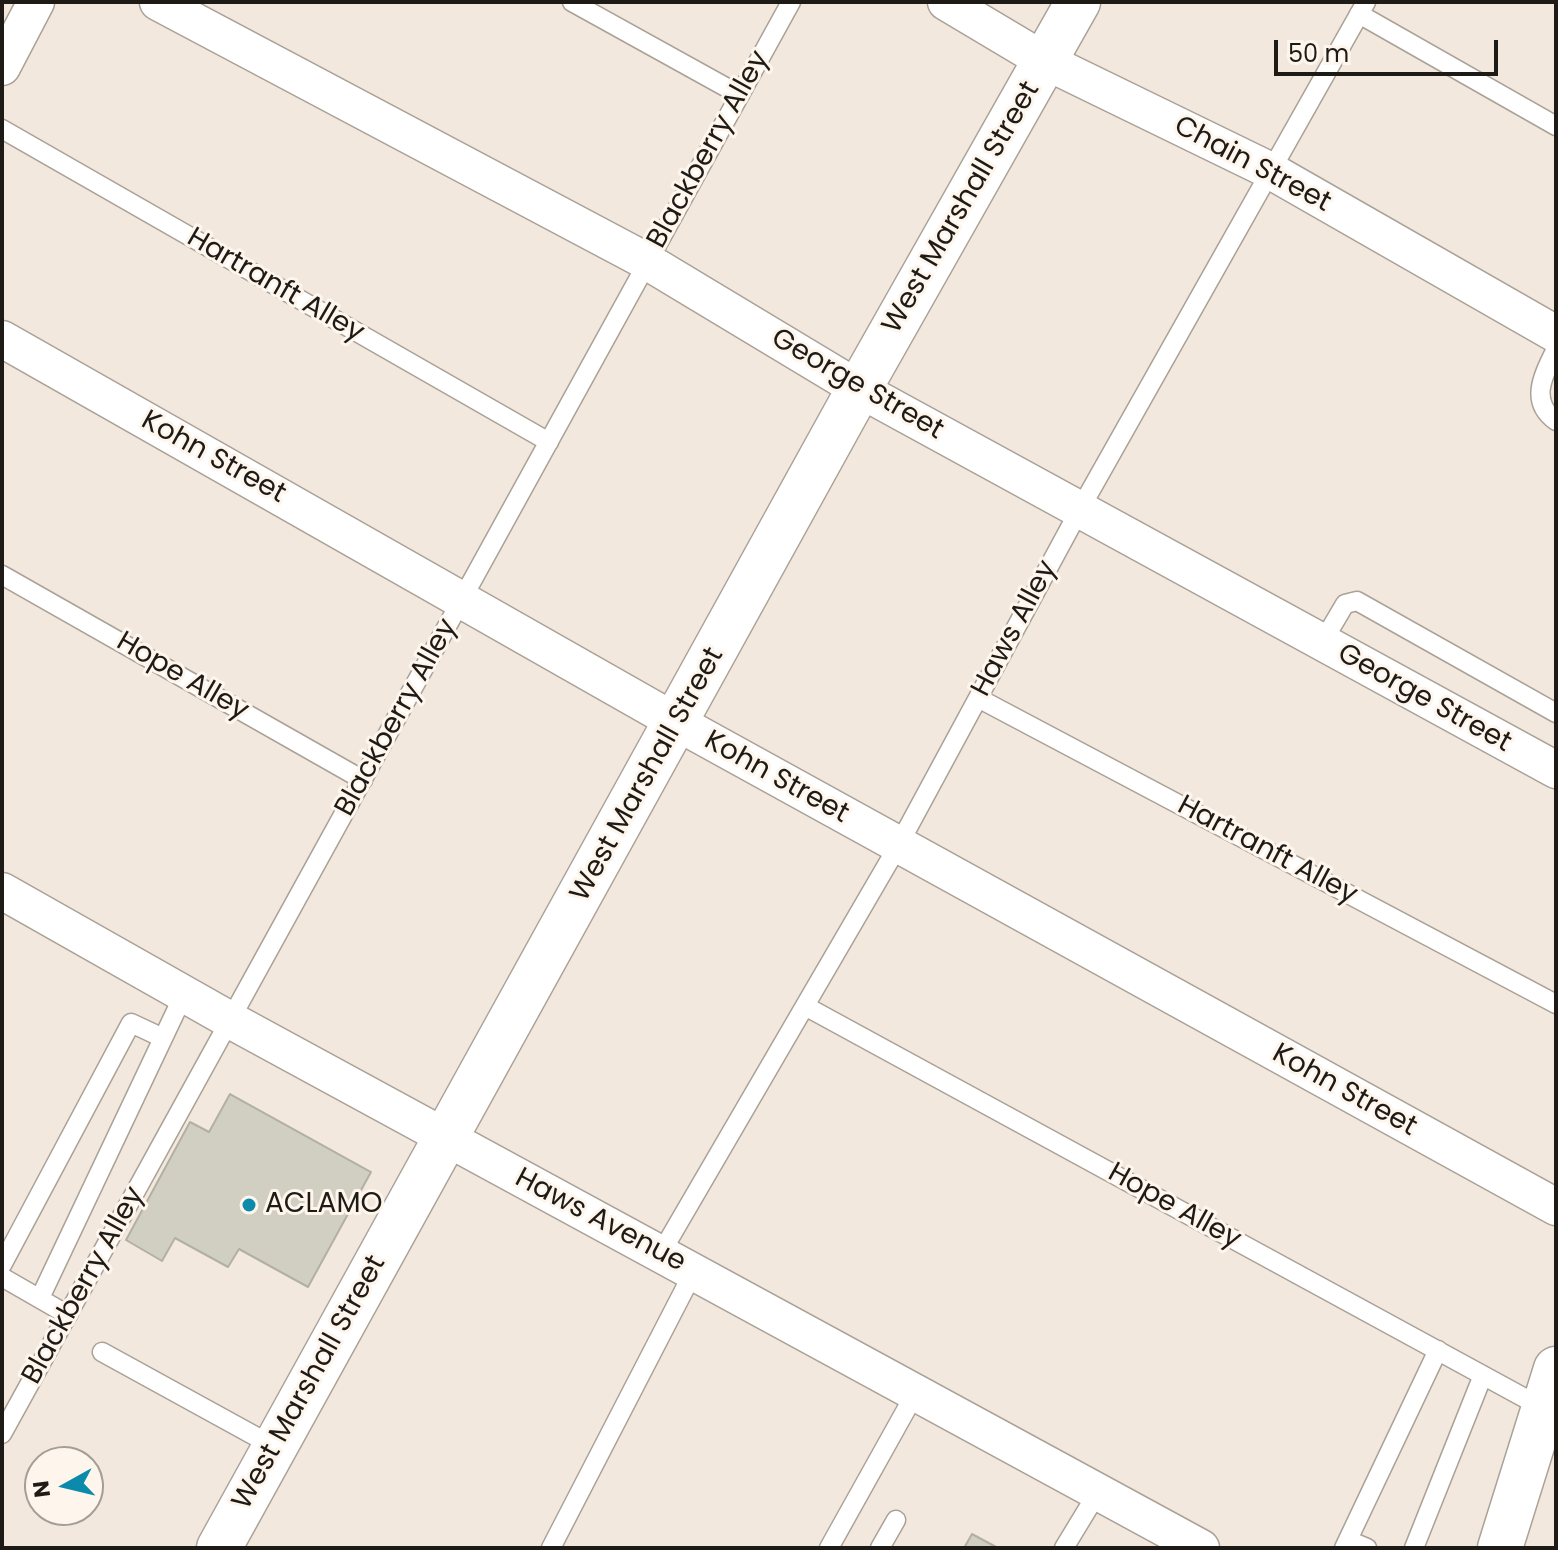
<!DOCTYPE html>
<style>
body{margin:0}
#map{position:relative;width:1558px;height:1550px;overflow:hidden;background:#f3e8de;font-family:Poppins,sans-serif}
canvas{display:block}
.frame{position:absolute;inset:0;border:4px solid #1e1b17;pointer-events:none}
.north{position:absolute;left:24px;top:1446px;width:80px;height:80px;box-sizing:border-box;background:#fef6ed;border:2px solid #a49e97;border-radius:50%;rotate:262deg;font-size:22px;font-weight:700;line-height:32px;text-align:center;color:#1e1b17}
.north::after{content:'';display:block;margin:auto;width:28px;height:36px;background:#0b8aac;clip-path:polygon(50% 0,100% 100%,50% 72%,0 100%)}
.scale{position:absolute;left:1274px;top:40px;width:224px;height:36px;box-sizing:border-box;border:4px solid #1e1b17;border-top:0;padding-left:10px;font-size:24px;line-height:28px;white-space:nowrap;color:#1e1b17;-webkit-text-stroke:6px #fef6ed;paint-order:stroke}
</style>
<div id="map">
<canvas width="1558" height="1550"></canvas>
<div class="frame"></div>
<div class="north">N</div>
<div class="scale">50 m</div>
</div>
<script>
const g = document.querySelector('canvas').getContext('2d');
g.lineJoin = 'round';
function fill(path, color) { g.fillStyle = color; g.fill(path, 'evenodd'); }
function trace(path, color, width, dash) { g.strokeStyle = color; g.lineWidth = width; g.lineCap = dash ? 'butt' : 'round'; g.setLineDash(dash || []); g.stroke(path); }
function write(font, color, halo, rows, align = 'center') {
  g.font = font + ' Poppins,sans-serif'; g.lineWidth = 6; g.setLineDash([]); g.textBaseline = 'middle'; g.strokeStyle = halo; g.fillStyle = color; for (const [text, x, y, turn = 0] of rows) {
    g.save(); g.translate(x, y); g.rotate((+turn || 0) * Math.PI / 180); g.textAlign = isNaN(turn) ? turn : align; if (halo) g.strokeText(text, 0, 0); g.fillText(text, 0, 0); g.restore();
  }
}
const building = new Path2D(`
 M230,1094L371,1172L308,1287L239,1249L228,1267L175,1238L162,1261L126,1240L190,1122L209,1132Z
 M972,1534L998,1548H964Z`);
fill(building, '#d1cfc2');
trace(building, '#b2b0a4', 2);
const lane = new Path2D(`
 M572,2L740,95
 M1359,14L1556,126
 M2,129L549,442
 M1556,349C1544,374 1528,401 1556,421
 M2,575L363,780
 M1322,643L1345,604L1357,601L1556,713
 M978,698L1556,1004
 M805,1006L1543,1408
 M661,1253L898,846L1079,511L1366,2
 M2,1265L131,1023L163,1038
 M2,1277L68,1315
 M40,1298L184,994
 M102,1352L275,1447
 M2,1434L791,2
 M1348,1540L1367,1548
 M551,1548L694,1271
 M829,1548L916,1392
 M880,1548L896,1520
 M1064,1548L1098,1492
 M1344,1548L1438,1350
 M1414,1548L1483,1375`);
const street = new Path2D(`
 M158,2L648,262L859,389L1556,770
 M946,2L1045,61L1271,171L1556,334
 M2,67L36,2
 M2,339L678,723L1556,1207
 M2,891L230,1020L1201,1548`);
const secondary = new Path2D(`
 M219,1548L859,389L1078,2
 M1500,1548L1556,1369`);
trace(lane, '#aaa197', 21);
trace(street, '#aaa197', 39);
trace(secondary, '#aaa197', 47);
trace(lane, '#fff', 18);
trace(street, '#fff', 36);
trace(secondary, '#fff', 44);
for (const [x, y, r, color] of [
 [249,1205,8,"#0b8aac"]
]) { const dot = new Path2D(); dot.arc(x, y, r, 0, 2 * Math.PI); g.fillStyle = color; g.fill(dot); trace(dot, '#fef6ed', 3); }
write('28px', '#1e1b17', '#fef6ed', [
 ["Blackberry Alley",709,150,-61],
 ["Chain Street",1252,165,28],
 ["West Marshall Street",962,208,-60],
 ["Hartranft Alley",275,286,30],
 ["George Street",857,385,30],
 ["Kohn Street",213,458,29],
 ["Haws Alley",1015,629,-62],
 ["Hope Alley",182,677,30],
 ["George Street",1424,699,29],
 ["Blackberry Alley",397,718,-61],
 ["West Marshall Street",648,775,-61],
 ["Kohn Street",776,778,29],
 ["Hartranft Alley",1267,851,28],
 ["Kohn Street",1344,1091,29],
 ["Hope Alley",1174,1207,29],
 ["Haws Avenue",600,1221,28],
 ["Blackberry Alley",84,1286,-61],
 ["West Marshall Street",310,1383,-61]
]);
write('28px', '#1e1b17', '#fef6ed', [
 ["ACLAMO",265,1205]
], 'left');
</script>
